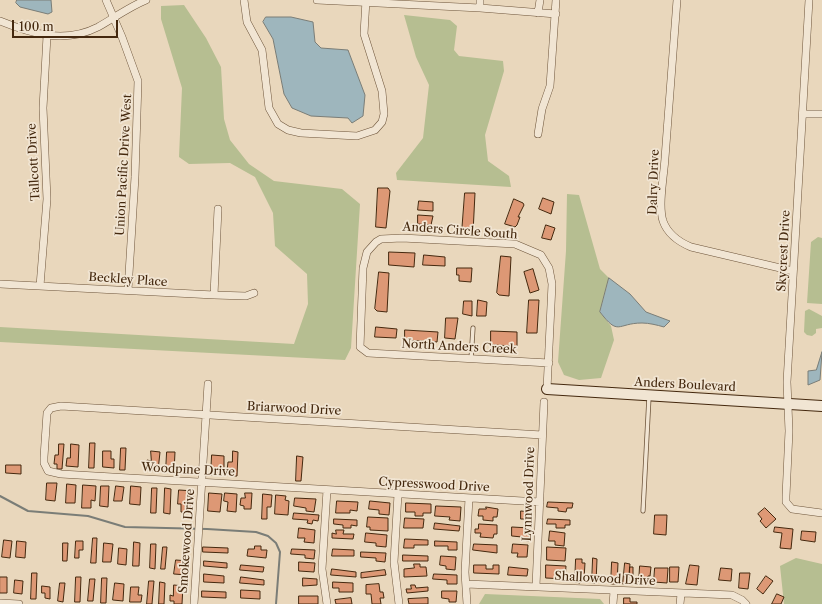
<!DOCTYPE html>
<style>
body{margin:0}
#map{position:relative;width:822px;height:604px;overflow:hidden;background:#e9d7bc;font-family:"Libre Caslon Text",serif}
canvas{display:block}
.scale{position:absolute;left:12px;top:20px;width:106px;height:18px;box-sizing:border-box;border:2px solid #44280e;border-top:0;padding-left:5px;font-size:12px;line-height:14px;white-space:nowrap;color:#44280e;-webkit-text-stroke:3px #f1e5d3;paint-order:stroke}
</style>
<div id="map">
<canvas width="822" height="604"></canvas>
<div class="scale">100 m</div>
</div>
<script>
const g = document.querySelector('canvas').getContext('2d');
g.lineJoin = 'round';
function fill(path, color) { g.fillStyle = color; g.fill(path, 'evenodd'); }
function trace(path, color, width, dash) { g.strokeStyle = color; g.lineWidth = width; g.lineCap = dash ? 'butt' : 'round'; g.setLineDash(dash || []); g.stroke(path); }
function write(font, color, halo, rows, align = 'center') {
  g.font = font + ' "Libre Caslon Text",serif'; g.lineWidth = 3.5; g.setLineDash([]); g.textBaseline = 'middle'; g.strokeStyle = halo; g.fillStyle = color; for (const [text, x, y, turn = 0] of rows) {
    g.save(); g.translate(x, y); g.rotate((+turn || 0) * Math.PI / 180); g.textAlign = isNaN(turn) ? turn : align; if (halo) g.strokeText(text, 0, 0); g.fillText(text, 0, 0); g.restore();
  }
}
fill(new Path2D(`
 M184,5L206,38L221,67L224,119L230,140L249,164L274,181L342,189L360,204L351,348L345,360L0,342V327L294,344L308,304L307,274L275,246L273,213L255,177L230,163L189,164L179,157L182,88L161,19V6Z
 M404,15L450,20L457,26L454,50L459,56L503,61L504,71L485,135L488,161L509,176L511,187L397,180L396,173L423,138L429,85L416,57Z
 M567,194L579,195L600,269L609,278L600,312L611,326L614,340L601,378L579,380L564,375L558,362L566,251Z
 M818,237L822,238V304L807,303L811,242Z
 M809,309L822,316V328L816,329V333L812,336L807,335L804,332L805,311Z
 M796,558L822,564V604H784L780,566Z
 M485,594L600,599L604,604H479Z`), '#b6be91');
const water = new Path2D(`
 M17,0H51L52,12L48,14L20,7L16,3Z
 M266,17H291L313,22L315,42L321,48L348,50L365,95L363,116L352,123L348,118L311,116L292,108L284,94L273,39L263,22Z
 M609,278L630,294L646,312L670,321L664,327C657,325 649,323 642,323C617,323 619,337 600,312Z
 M822,352L820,380L808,385V371L816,370Z`);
fill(water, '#9eb6bd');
trace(water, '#7a7d77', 1);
trace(new Path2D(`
 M0,496L28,511L88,516L125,527L207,529L256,532L268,536L276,543L280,552L276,604`), '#7a7d77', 2);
const building = new Path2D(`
 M378,188H388L390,191L386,228L376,227Z
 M465,193H475L473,233L463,232L462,230Z
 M543,198L554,202L551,214L539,209Z
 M514,199L523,203L524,205L518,217H520L517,225L515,227L505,224Z
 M419,201L433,202V211L418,210Z
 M418,215L433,216L431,225L418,224Z
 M546,225L555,228L551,240L542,238Z
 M389,252L415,253L414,267L389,265Z
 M424,255L445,257V266L423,265Z
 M501,256L511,257L509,296L499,295L497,293Z
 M457,268H472L471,282L459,281V275H457Z
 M533,269L539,290L530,293L524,272Z
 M379,272L389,273L387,312L377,311L375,309Z
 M478,300L487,302L486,316H477Z
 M529,300H539L537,333H527Z
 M464,301H472V316L463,314Z
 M446,318H458L455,339L445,338Z
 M376,327L397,329L396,338L375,337Z
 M405,330L438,332L437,342L405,340Z
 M491,331L517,332V346L491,345Z
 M90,443H95L94,468H89Z
 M59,444H64L62,469H57V464H54L55,455H58Z
 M71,444L79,445L78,467L66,466L67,458H70Z
 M121,448H126L125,470H120Z
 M103,451H111V459H114V468L103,467Z
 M151,451L160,452L158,471L146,470L147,460L151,461Z
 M233,451L238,452L237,476H231V471H227L228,462H232Z
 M167,452H175L174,472L166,471Z
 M212,455L224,456V475H211Z
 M297,456L303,457L301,481H296Z
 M6,465H21V474L6,473Z
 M47,483H57L55,501L46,500Z
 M67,484L76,485L75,503H66Z
 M83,485L96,486L95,501L91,500V508H82Z
 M101,486H109L108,507L100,506Z
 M116,486L124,487L122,501H114Z
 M131,486L141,487L140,505L130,504Z
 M152,488H157L156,513H151Z
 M165,488L171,489L170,514L164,513Z
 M179,490L194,491L190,513L181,512V504H178Z
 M209,493L222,494L220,512L208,511Z
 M225,493L237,494L236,512L227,511L228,502L224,501Z
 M245,493H252L251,509H244V506L240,505L241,498H245Z
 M263,494L272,495L271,507H267V519H262Z
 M276,495L286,496L285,500L289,501L288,515L275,514Z
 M295,498L316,499L314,512L306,511V508L294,506Z
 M337,501L358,502L357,511L350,510V513H336Z
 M370,501L390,503L389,515L379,514V510L369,509Z
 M548,502L573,503L572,508H567L566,512L558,511V508L547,507Z
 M406,503L431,504V513H423V516H415V512H406Z
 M436,506L461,507L460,521L449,520L450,517L435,516Z
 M486,507L498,509L497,517H493V521L483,520V516H478L479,509H486Z
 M765,508L776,519L766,528L760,521L762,519L758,514Z
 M521,511L530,512V519H521Z
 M294,513L319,515L318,521L313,520L312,524L307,523L308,520L293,519Z
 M655,515H667L666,535L654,534Z
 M368,517L388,518V531L370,530V527H367Z
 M405,518L424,519L423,528H404Z
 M334,519L357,520V526L351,525V528H343V525L334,524Z
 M548,519L570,520V525H565V528H556V524H547Z
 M435,523L460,526L459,531L434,529Z
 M479,524L497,525V534H494L493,538L480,537L481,533H475V529H478Z
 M512,527L530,528L529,541L522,540V537L512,536Z
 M775,527L793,529L791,549L780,548L782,533L774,532Z
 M299,528L315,530L314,543L304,542L305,538H298Z
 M336,530H344L343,534H354L353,539L332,538V533L336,534Z
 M550,531L565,533L564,546L555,545V541H549Z
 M802,531L816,532L815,542L801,540Z
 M366,533L387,535L386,547L376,546V543L365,542Z
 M93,538H97L96,563H91Z
 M405,539L428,540V545H414V548H404Z
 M4,540L12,541L10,558L2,557Z
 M17,541L26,542L25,558L16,557Z
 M76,541H83V550H79V558H75Z
 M435,541L457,542V550H448V546H435Z
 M134,542L140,543L139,566H133Z
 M63,543H68L67,561H63Z
 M104,543L113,544L111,562H103Z
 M151,544H156L155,569L150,568Z
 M474,544L497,545V553L473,550Z
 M513,544L528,545L527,557H517L518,553H512Z
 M255,546H261V550H267L266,558L247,556L248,549H254Z
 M163,547H167L165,569H161Z
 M203,547L228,548V553L203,552Z
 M547,547L566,548L565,561L547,560Z
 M119,548L127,549L126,565L118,564Z
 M292,549L315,550L314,559L305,558V555L291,554Z
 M333,549L354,550V556H332Z
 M361,552L386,553L385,562L376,561V558L361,557Z
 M403,555L428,556V561H403Z
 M441,556L456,557L455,570L446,569V566L440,565Z
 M593,558L597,559L596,583H592Z
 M576,559H582V563H585L584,579H580V583L575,582Z
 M176,560L188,561L187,575L174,574Z
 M204,561L227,563V568L204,566Z
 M299,562L315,563L314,572L299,571Z
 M612,562L618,563L617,584H611Z
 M625,563L630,564L628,584H623Z
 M414,564H420V567H426L427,576L404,577V569L414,568Z
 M241,565L264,567L263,572L240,570Z
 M474,565H486V569H493V565H499V574L474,573Z
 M546,565L566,566L565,579L546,578Z
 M690,565L699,566L697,585L686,584Z
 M640,566L651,567L650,576H648L647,582H639Z
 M509,567L528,569L527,576L508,575Z
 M630,567H633V575H630Z
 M670,567H679L678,582H670Z
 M655,568H668L667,583L654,582Z
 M721,568L732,569L731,581L719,580Z
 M332,569L356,572V577L331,575Z
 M385,570L386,575L361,578V573Z
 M32,573H37L36,599H31Z
 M740,573H750L748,589L739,588Z
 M204,574L224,576V583L204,582Z
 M434,574L457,575V584H447V580L433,579Z
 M766,576L773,581L763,594L757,589Z
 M0,577H7V593H0Z
 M76,577H81L80,602H75Z
 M241,577L264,580V585L240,583Z
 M102,578H107L106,603H101Z
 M303,578L317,579V585L303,586Z
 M90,579H95L93,601H88Z
 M15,580L23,581L22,594L14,593Z
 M149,581H154L152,604H147Z
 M160,582L165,583L164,604H159Z
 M333,582L353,583V592H339V588H333Z
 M60,583H65L63,602L58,601Z
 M115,583L124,584L123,601L113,600Z
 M379,584L380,592H383L384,598H380L381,604H372L371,594H366V585Z
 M174,585L183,586L182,604H174V601H170V595L173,596Z
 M411,585H415L416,588L428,587V591L407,593L406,589H411Z
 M42,586L50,587V599L45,598V593H42Z
 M131,587H139L138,595H142L141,602H130Z
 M241,590L260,591V599L241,598Z
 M202,591L226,592V598L202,597Z
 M442,591H457L456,602H449V599L442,598Z
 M777,594L784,597L781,604H772Z
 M299,596H318V604H299Z
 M351,598L352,604H336L335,600Z
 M428,598V604H409L408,599Z
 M624,598H630V602H637V604H624Z`);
fill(building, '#dd9875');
trace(building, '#44280e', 1);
const lane = new Path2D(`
 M471,359L473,328
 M643,511L649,397`);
const street = new Path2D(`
 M106,0L122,37L138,81L135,177L128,290
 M244,0L247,22L262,50L269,108L278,124L288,130L301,133L357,136L375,130L382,122L384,114L382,91L364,34L366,0
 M317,0L480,8L556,14
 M480,0V8
 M677,0C673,53 669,105 665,158C664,175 658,205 663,221C668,235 679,242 691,247L793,271
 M809,0L787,382L789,431L786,496V502L792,509L822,513
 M538,13L540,0
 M0,21C32,34 65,44 98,27C114,18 129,7 146,0
 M803,114H822
 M538,134L542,109L550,86L556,0
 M0,284L214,295L246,296L254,293
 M40,286L47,199L43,108L47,36
 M214,295L218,209
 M547,389L552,284L549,268L541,255L515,244L402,238L381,239L376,242L367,252L363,268L360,347L368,353L549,363
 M327,490L322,569L327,604
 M398,494L394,562L399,604
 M540,502L61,474L48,471L44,463V457L47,413L51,408L61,406L542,435
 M466,584L732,595L742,600L746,604
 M536,586L544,402
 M0,603L19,604
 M194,604L208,384
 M467,604L465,572L469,498
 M613,604L614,591
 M680,604L681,594`);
const secondary = new Path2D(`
 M547,389L822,406`);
trace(lane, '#6d543a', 5);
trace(street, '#6d543a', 8);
trace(secondary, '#44280e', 12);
trace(lane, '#f1e5d3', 3.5);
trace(street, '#f1e5d3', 7);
trace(secondary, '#f1e5d3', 10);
write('12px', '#44280e', '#f1e5d3', [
 ["Tallcott Drive",34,162,-93],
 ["Union Pacific Drive West",124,165,-87],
 ["Dalry Drive",654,182,-88],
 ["Anders Circle South",460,231,4],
 ["Skycrest Drive",784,251,-87],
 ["Beckley Place",128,280,4],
 ["North Anders Creek",459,347,3],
 ["Anders Boulevard",685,385,3],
 ["Briarwood Drive",294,409,3],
 ["Woodpine Drive",188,470,3],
 ["Cypresswood Drive",434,485,3],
 ["Lynnwood Drive",529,494,-88],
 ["Smokewood Drive",187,541,-86],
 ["Shallowood Drive",605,579,3]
]);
</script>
